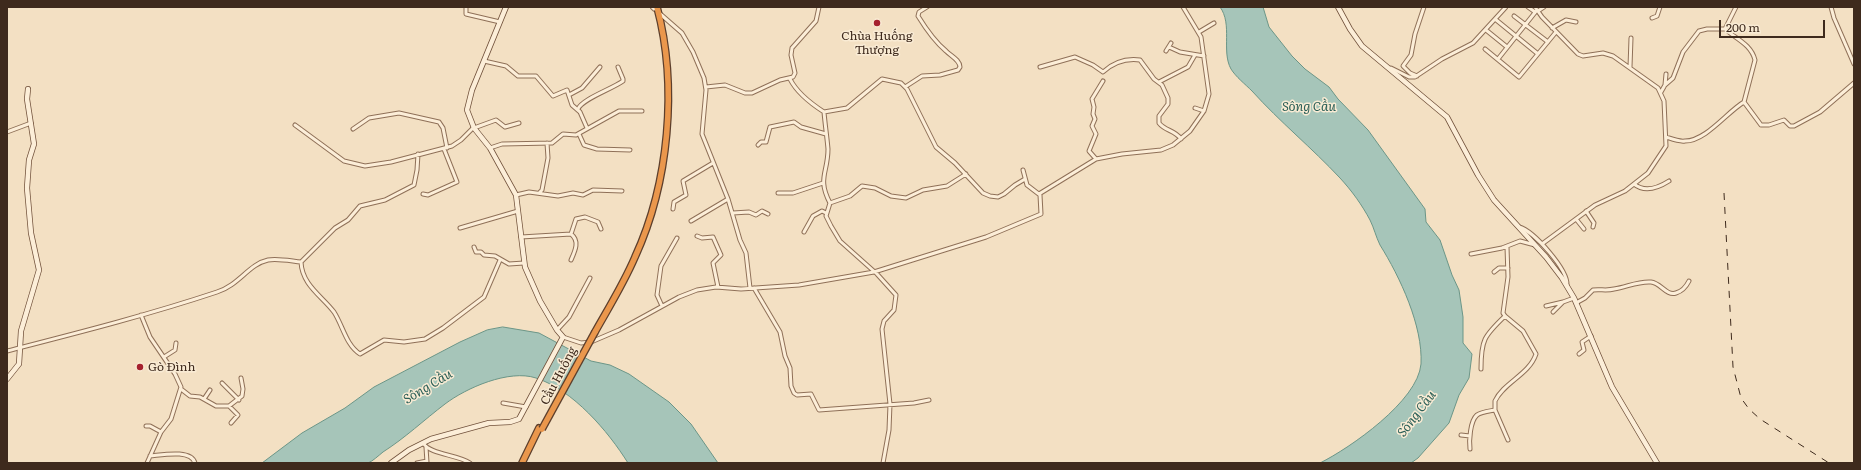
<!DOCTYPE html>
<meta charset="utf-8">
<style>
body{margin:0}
#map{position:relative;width:1861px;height:470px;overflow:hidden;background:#f3e0c3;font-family:Literata,serif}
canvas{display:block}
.frame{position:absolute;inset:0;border:8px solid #3e2a1d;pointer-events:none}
.scale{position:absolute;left:1719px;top:20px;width:106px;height:18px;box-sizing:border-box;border:2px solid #3e2a1d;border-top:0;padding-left:5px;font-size:12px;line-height:14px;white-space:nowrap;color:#3e2a1d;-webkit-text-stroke:3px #f9ebd4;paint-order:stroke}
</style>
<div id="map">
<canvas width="1861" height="470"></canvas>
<div class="frame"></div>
<div class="scale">200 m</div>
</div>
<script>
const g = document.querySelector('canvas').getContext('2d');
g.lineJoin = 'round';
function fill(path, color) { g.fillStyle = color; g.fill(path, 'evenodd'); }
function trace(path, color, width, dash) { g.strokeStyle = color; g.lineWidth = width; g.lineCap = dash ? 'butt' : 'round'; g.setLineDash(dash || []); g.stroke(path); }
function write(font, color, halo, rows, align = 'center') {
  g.font = font + ' Literata,serif'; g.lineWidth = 3; g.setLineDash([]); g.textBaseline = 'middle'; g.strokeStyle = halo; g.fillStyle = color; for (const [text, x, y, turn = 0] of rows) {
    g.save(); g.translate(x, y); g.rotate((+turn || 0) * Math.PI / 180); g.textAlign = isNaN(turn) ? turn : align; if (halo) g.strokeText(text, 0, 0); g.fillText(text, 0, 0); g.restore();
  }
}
const water = new Path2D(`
 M1220,7H1263L1269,27L1292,56L1305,69L1329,87L1338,99L1368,130L1425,209L1426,222L1440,240L1452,275L1459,290L1463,317V343L1472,354L1469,378L1459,395L1449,423L1418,458L1411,463H1320C1350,448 1418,401 1421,364C1423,326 1400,277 1380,245C1376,237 1374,228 1370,220C1362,205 1352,191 1340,178C1312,148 1280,122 1252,91C1245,84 1236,77 1231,69C1221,51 1233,24 1220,7Z
 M503,327L539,333L591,361L610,365L629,374L669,402L691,424L718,463H628C608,431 573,390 536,378C509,369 466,388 445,404C424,420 405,438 383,452C378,456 373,461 368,463C361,465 351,463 344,463C316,463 289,463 262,463L302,433L345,408L374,387L460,342L487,330Z`);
fill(water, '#a6c5b9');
trace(water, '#6b9587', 1);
const street = new Path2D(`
 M466,7V14L500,22
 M652,7L654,9
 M1528,7L1535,12
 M1535,7L1542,17L1578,54L1583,56L1603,53L1613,56L1658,88L1664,101L1666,146L1648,173L1625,191L1595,205L1542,244
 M1831,7L1834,18L1854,64
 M1538,11L1544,7
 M658,12L682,33L693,52L704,78L706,90L702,134L728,199L740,240L746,253L750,288
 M1514,16L1548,42
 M1652,18L1657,16L1660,7
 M1495,19L1538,54
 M1552,28L1566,20L1576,22
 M1486,30L1507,47
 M1199,32L1214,23
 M1169,47L1180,52L1204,56
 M1485,49L1519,77L1556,32
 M1166,51L1171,43
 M1498,59L1537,10
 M484,61L506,66L518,76H536L553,96L567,90L572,105L580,112L587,128
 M1040,67L1075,57L1093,65L1103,72C1114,62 1125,58 1140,60L1154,79L1162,85L1168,98V104L1159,116V123C1165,131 1175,130 1181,139
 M1630,67L1631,38
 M1391,68L1409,77H1415L1442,59L1473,43L1506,7
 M1417,76L1410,73L1403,66L1411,55L1415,34L1424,7
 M790,79C797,93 810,103 824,112L847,108L882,79L901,83L907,89L936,147L955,163L983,193L990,196L998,197L1004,194L1015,185L1025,179
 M1159,82L1188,67L1195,55
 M1665,85L1666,74
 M706,87L725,85L745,93H752L780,80L793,77L795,73L791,55L792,48L816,21L819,7
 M905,87L922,76L940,75L958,70L960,67C960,60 951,56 946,51C934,41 926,29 918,16L919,12L927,7
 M1661,92L1665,85L1673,78L1683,52L1699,31L1707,29H1725
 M569,95L582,88L600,67
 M1744,102L1761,125H1769L1784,120L1790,126H1794L1820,112L1854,83
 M1195,108L1204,111
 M578,109C582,99 612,89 623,81V79L618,67
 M824,112C825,124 827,137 828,149C828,173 817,178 830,203L826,216L831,226L840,241L877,274L896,295L894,310L884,321L882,329L890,404L889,430L883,463
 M295,125L344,161L365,166L391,162L452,146L461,140L474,127
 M474,128L496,120L505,127L519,123
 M353,129L369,118L399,113L439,122L443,128L447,148
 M7,132L31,123
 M579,134L584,145L597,149L630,150
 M1666,137C1672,139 1679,142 1685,141C1706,141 1727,112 1744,102L1755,60C1751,44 1736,39 1725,29L1736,7
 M758,145L761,142H766L770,127L794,122L801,127L826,134
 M490,148L502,144L552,143L563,134L576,135L619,111H642
 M1096,159L1089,151L1096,134L1092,126L1095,119L1093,114L1094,107L1092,99L1103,81
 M1634,184C1645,193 1658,188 1669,181
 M540,192L542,190L548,158L547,143
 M778,193H793L823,183
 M423,194L428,195L457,182L444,149
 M1039,194L1096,159L1122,154L1161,150L1173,145L1190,131L1204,111L1209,94L1201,37L1183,7
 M516,195L529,192L558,196L573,193L583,195L593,190L622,191
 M830,203L850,196L862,186L875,188L891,196L906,198L923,190L947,186L966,174
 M673,209L674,202L686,195L683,181L713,163
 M1586,211L1594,223L1593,227
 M733,213L749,212L756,215L762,211L768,214
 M1576,219L1584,229
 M691,221L728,199
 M1519,227C1534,231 1568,270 1567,285
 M460,228L518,211
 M804,232L813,216L822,211L826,213
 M571,234L576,219L585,217L598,222L601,229
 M697,236L702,238L713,237L721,255L713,263L718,287
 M521,237L571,234C580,241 575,251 571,260
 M474,247L476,252H481L484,255L495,256L509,264L524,263
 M1507,247L1508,277L1503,313L1505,316L1523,331L1536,354C1529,375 1504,382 1495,401V410L1508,440
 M1471,254L1502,248L1520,241L1535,245
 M301,262C302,285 322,296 334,312C343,326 346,345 360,354L384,340L404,342L425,339L443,328L484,297L500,260
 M1494,272L1499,268H1508
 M754,288L780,332L785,356L790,368L791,386L794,393L797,395L811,394L819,410L914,403L929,400
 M1576,303L1585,298L1593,290C1600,289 1607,291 1614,289C1627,287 1638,281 1651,282C1661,283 1666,296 1676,293C1683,291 1686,287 1689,281
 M662,306L657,295L661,266L677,238
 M1546,306L1563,302
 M1553,312L1563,302L1574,298
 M141,315L150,337L175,374L181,387L171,419L161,432L147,463
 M557,330L569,317L590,278
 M563,337L581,343L591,342L619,330L679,297L697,290L716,287L741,289L799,285L874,272L986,237L1041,214L1040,195L1027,185L1023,170
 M7,351C77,333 148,315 217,292C239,285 249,264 268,260C277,258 291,261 301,262L335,228L348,220L360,206L385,200L414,185L417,170L418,154
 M1579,354L1584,350L1582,342L1591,336
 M164,357L175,350L176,343
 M1481,369C1481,340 1484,336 1505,316
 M222,383L239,400
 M181,389L190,396L200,397L216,406H229L242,396L243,389L241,378
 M204,399L210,390
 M503,403L526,407
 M229,406L238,415L231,423
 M146,426H150L161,432
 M1461,435L1470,436
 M423,443C431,455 456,454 470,463
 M426,447L427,463
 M1470,449C1469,441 1470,421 1477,415C1481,412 1490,411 1495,410
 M150,456C162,455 191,449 195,463
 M417,463L427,461`);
const secondary = new Path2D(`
 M1338,7L1350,29L1362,46L1447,117L1478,175L1494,200L1546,257L1562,278L1574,298L1612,387L1657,463
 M7,379L19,364L21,331L39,270L31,233L27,188L29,160L34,144L27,99L28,89
 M391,463L409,450L431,439L489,423L510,422L519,419L563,337L557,330L540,301L525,267L516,195L490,148L474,128L467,110L472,90L506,7`);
const highway = new Path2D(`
 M595,332C609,307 624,283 635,257C669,183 678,86 657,7
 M522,463L539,428`);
trace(street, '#8f7058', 5);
trace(secondary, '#71513b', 6);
trace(highway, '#5d3f2c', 8);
trace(street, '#fceed8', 3);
trace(secondary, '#fceed8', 4.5);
trace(highway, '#ea974c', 5.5);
trace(new Path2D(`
 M1724,193L1733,367L1741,398L1749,409L1760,419L1829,463`), '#3e2a1d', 1, [7, 7]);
const highwayBridge = new Path2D(`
 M542,429L595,332`);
trace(highwayBridge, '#5d3f2c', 8, []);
trace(highwayBridge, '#ea974c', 5.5);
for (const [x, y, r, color] of [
 [877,23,4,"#a5212e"],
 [140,367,4,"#a5212e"]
]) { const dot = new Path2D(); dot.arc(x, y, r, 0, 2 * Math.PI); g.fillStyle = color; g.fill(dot); trace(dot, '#f9ebd4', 1.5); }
write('12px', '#3e2a1d', '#f9ebd4', [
 ["Chùa Huống",877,36],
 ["Thượng",877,50],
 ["Gò Đình",148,367,"left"]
]);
write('12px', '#3e2a1d', '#f9ebd4', [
 ["Cầu Huống",559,376,-62]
]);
write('italic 13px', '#2b5f57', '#f9ebd4', [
 ["Sông Cầu",1309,107],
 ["Sông Cầu",428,387,-31],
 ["Sông Cầu",1417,414,-53]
]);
</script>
